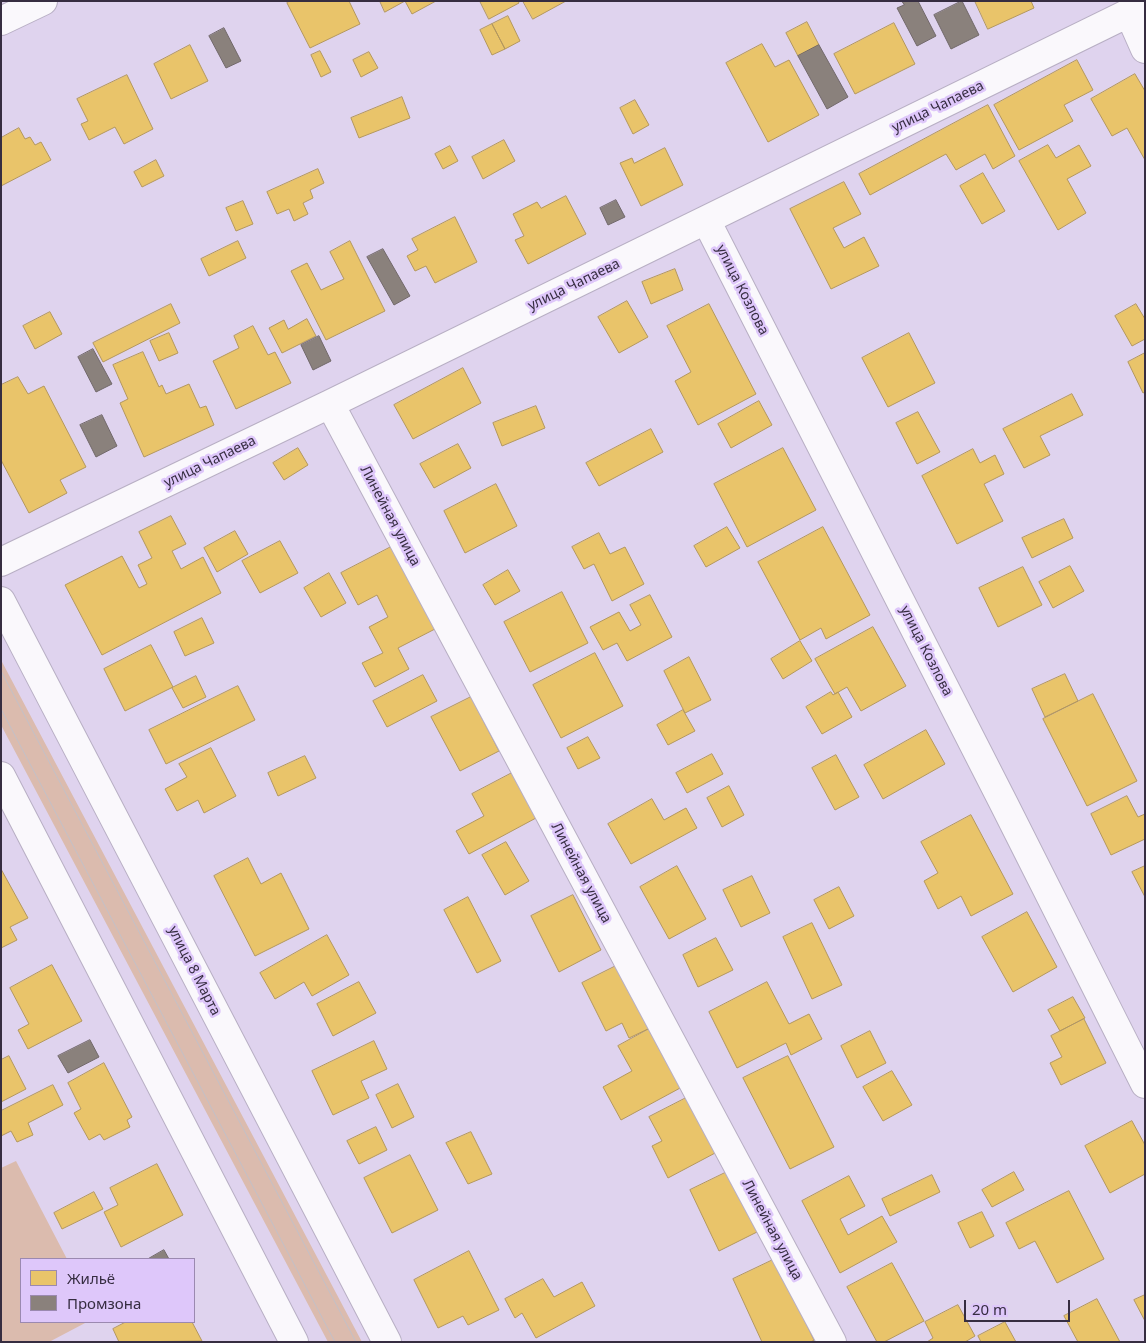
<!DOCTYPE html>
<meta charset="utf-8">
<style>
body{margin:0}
#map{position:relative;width:1146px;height:1343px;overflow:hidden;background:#dfd3ee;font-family:"Noto Sans",sans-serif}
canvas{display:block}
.frame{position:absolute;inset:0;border:2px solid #362d41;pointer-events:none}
.legend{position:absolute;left:20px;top:1258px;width:175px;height:65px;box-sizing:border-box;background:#dec7fa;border:1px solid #9b89b0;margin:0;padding:6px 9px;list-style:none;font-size:15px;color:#362d41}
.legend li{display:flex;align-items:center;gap:10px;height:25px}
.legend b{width:25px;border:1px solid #9b89b0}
.scale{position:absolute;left:964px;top:1300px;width:106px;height:22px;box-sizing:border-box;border:2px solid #362d41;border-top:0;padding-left:6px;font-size:15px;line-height:18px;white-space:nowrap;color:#362d41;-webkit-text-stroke:4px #dec7fa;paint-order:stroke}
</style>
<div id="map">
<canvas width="1146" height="1343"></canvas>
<div class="frame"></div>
<ul class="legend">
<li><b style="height:14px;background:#e9c46a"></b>Жильё</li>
<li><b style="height:14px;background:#8a817c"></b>Промзона</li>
</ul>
<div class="scale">20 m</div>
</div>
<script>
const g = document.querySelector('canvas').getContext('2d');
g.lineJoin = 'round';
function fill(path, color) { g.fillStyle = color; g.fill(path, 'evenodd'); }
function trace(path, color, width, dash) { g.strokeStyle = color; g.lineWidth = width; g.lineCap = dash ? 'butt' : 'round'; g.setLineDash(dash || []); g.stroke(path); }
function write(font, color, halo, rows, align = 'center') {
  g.font = font + ' "Noto Sans",sans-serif'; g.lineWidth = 5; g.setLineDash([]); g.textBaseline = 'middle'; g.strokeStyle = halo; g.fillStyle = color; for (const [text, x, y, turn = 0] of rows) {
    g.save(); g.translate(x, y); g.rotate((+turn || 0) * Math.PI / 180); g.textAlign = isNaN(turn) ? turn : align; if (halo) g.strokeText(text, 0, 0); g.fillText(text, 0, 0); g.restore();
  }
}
fill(new Path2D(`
 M1,660L362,1342H328L1,725Z
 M16,1161L67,1259H21V1322H87L49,1342H1V1168Z`), '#dbbbae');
const homes = new Path2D(`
 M290,1H349L360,24L310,48L287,3Z
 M380,1H436L412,14L405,1L385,12Z
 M480,1H518L519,3L489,19Z
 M523,1H566L533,19Z
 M975,1H1031L1034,8L988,29Z
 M508,16L520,41L505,49L492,24Z
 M807,22L819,45L798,56L786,33Z
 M894,23L915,64L855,94L834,54Z
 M492,24L505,49L492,55L480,30Z
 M762,44L775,67L789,60L819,115L768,142L726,63Z
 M190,45L208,81L171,99L154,64Z
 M320,51L331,72L321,77L311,55Z
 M369,52L378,68L361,77L353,60Z
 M1077,60L1093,90L1064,105L1073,121L1019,150L994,105Z
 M1135,74L1145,91V160L1127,128L1112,136L1091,99Z
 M127,75L153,129L124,144L115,127L89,140L81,124L88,121L77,99Z
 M402,97L410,118L359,138L351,118Z
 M635,100L649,125L633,134L620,108Z
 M988,105L1015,156L993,169L985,154L956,170L946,154L870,195L859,174Z
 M19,128L25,139L30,137L35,145L41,142L51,160L1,186V138Z
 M504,140L515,161L483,179L472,157Z
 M1048,145L1056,158L1079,145L1091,166L1067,179L1086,213L1058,230L1019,161Z
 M450,146L458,161L443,169L435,154Z
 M665,148L683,185L641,206L620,163L632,158L634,163Z
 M156,160L164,176L142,187L134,172Z
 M318,169L324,183L310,190L313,198L303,203L308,214L294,221L289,209L277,214L267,192Z
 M983,173L1005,211L982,224L960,186Z
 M844,182L861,214L833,228L844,248L864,237L879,266L831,289L790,209Z
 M566,196L586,234L528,264L515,240L524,236L513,214L537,202L541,208Z
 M243,201L253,224L236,231L226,208Z
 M455,217L477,262L435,283L426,266L415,271L407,256L418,250L412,239Z
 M238,241L246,258L209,276L201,259Z
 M350,241L385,311L326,340L291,271L307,263L321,290L344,279L330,252Z
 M675,269L683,290L651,304L642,282Z
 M627,301L648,337L619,353L598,317Z
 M171,304L180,323L103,362L93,343Z
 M709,304L756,394L698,425L675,381L691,372L667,326Z
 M1136,304L1145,319V339L1132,346L1115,316Z
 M50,312L62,334L35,349L23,326Z
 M307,319L316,336L282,353L269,328L284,320L288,329Z
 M253,326L268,355L275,352L291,383L236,409L213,361L239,348L234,336Z
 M169,333L178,353L159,361L150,341Z
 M909,333L935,383L888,407L862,358Z
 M143,352L159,387L162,385L166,394L189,384L200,408L206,406L214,425L144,457L120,403L128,399L113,365Z
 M1145,353V392L1143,393L1128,362Z
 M463,368L481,403L413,439L394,405Z
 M18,377L28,394L44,386L86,467L60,480L67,493L29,513L1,460V385Z
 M1072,394L1083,415L1040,436L1050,455L1024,468L1003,429Z
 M759,401L772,425L731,448L718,424Z
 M536,406L545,428L502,446L493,423Z
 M918,412L940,452L917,464L896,423Z
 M651,429L663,452L599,486L586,463Z
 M458,444L471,468L434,488L420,464Z
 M298,448L308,465L284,480L273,463Z
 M783,448L816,510L747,547L714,484Z
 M973,449L980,463L995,455L1004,474L984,484L1003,521L957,544L922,476Z
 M496,484L517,526L465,553L444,511Z
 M171,516L186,544L172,551L181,569L203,557L221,593L102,655L65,585L122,556L139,588L147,584L138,565L152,558L139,532Z
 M1064,519L1073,538L1032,558L1022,538Z
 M727,527L740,548L706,567L694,546Z
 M823,527L870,615L826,639L821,628L800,640L758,562Z
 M235,531L248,554L217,572L204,548Z
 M599,533L610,554L625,547L644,584L612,601L594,564L584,569L572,547Z
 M280,541L298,573L260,593L242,561Z
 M391,547L435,629L398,648L409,669L375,687L362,663L383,653L369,627L388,617L377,595L358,605L341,573Z
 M1070,566L1084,591L1053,608L1039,582Z
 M1023,567L1042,605L998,627L979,588Z
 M508,570L520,591L495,605L483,585Z
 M329,573L346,603L321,617L304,588Z
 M562,592L588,643L530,672L504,622Z
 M650,595L672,637L627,661L617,643L603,650L590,627L619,612L630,631L641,625L630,605Z
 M202,618L214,643L185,656L174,632Z
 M873,627L906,686L861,711L847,687L835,694L815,659Z
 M800,641L812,661L783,679L771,659Z
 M151,645L173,687L125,711L104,669Z
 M595,653L623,706L561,738L533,685Z
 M689,657L711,700L685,713L664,671Z
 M1065,674L1078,701L1045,717L1032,689Z
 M423,675L437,701L387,727L373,701Z
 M196,676L206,697L183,708L172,688Z
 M238,686L255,720L166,764L149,730Z
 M831,692L833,695L838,692L852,717L822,734L806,707Z
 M1093,694L1137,781L1087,806L1043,719Z
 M471,697L499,751L460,771L431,717Z
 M683,710L695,731L668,745L657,725Z
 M926,730L945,764L883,799L864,765Z
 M588,737L600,758L578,769L567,748Z
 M211,748L236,796L204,813L198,800L177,811L165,789L187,777L179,764Z
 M712,754L723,774L687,793L676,773Z
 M836,755L859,797L835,810L812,768Z
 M305,756L316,778L278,796L268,773Z
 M512,773L536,818L469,854L456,831L484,816L472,794Z
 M729,786L744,815L722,827L707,798Z
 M1127,796L1138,817L1145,814V839L1111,855L1091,814Z
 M652,799L664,820L686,808L697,828L631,864L608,824Z
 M971,815L1013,894L971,916L961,896L938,909L924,881L938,873L921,842Z
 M506,842L529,881L505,895L482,855Z
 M248,858L261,884L281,873L309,929L255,956L214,876Z
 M677,866L706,919L669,939L640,887Z
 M1145,866V897L1132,872Z
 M1,869L28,918L10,927L17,940L1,948Z
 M752,876L770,913L741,927L723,890Z
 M839,887L854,916L829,929L814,900Z
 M573,895L601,950L559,972L531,916Z
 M468,897L501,961L477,973L444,910Z
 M1027,912L1057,967L1013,992L982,937Z
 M812,923L842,985L812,999L783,937Z
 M327,935L349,975L312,996L304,982L275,999L260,973Z
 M716,938L733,970L698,987L683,955Z
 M620,964L652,1027L629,1038L622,1023L606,1031L582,983Z
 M52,965L82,1021L28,1049L18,1030L29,1024L10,988Z
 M359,982L376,1013L333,1036L317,1004Z
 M767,982L789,1024L809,1014L822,1039L791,1055L786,1043L737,1068L709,1012Z
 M1073,997L1085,1018L1060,1031L1048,1010Z
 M1084,1019L1106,1063L1061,1085L1050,1063L1062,1057L1051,1036Z
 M651,1028L682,1087L621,1120L603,1087L632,1071L618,1046Z
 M870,1031L886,1063L857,1078L841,1046Z
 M374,1041L387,1069L361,1081L369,1098L333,1115L312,1071Z
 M9,1056L26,1089L1,1102V1060Z
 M788,1056L834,1147L790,1169L743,1078Z
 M104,1063L132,1117L127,1120L130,1127L104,1140L100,1134L89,1140L74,1113L81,1109L68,1083Z
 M892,1071L912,1105L883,1121L863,1087Z
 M398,1084L414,1117L392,1128L376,1095Z
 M53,1085L63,1105L28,1123L33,1135L17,1142L11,1131L1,1136V1111Z
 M688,1097L717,1152L668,1178L652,1146L662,1141L649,1117Z
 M1132,1121L1145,1145V1174L1110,1193L1085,1146Z
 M376,1127L387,1150L359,1164L347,1141Z
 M471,1132L492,1174L468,1184L446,1143Z
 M410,1155L438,1210L392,1233L364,1178Z
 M157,1164L183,1215L121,1247L104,1212L118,1205L110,1188Z
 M727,1172L757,1232L719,1251L690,1190Z
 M1014,1172L1024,1190L992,1207L982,1190Z
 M932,1175L940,1192L890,1216L882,1199Z
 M849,1176L865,1206L840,1219L848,1235L882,1216L897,1242L840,1273L802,1201Z
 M1069,1191L1104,1259L1057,1283L1035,1241L1019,1249L1006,1223Z
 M94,1192L103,1209L62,1229L54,1213Z
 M982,1212L994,1236L970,1248L958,1223Z
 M469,1251L499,1310L468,1325L463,1316L438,1328L414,1280Z
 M775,1259L814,1340L811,1342H762L733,1279Z
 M892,1263L924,1321L884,1342H877L847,1287Z
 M543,1279L554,1297L582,1282L595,1306L536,1338L522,1313L515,1318L505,1299Z
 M1145,1295V1321L1134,1300Z
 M1097,1299L1120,1342H1078L1064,1316Z
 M958,1305L975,1336L965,1342H927L933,1338L925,1322Z
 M126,1322H192L202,1341L119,1342L113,1329Z
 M1005,1322L1016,1342H981L978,1336Z`);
fill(homes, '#e9c46a');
trace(homes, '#b3975e', 1);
const industry = new Path2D(`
 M902,1H918L936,36L917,46L897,8L904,5Z
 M962,1L979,35L951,49L934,15Z
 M224,28L241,61L226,68L209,36Z
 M819,45L848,97L827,109L798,56Z
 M616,200L625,217L608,225L600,208Z
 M383,249L410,296L394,305L367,257Z
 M319,336L331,361L313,370L301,345Z
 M93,349L112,384L96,392L78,357Z
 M102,415L117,446L96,457L80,425Z
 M90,1040L99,1057L68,1073L58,1056Z
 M164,1250L169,1259H148Z`);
fill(industry, '#8a817c');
trace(industry, '#71686a', 1);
const minor = new Path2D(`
 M1129,13L1145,49
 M1,21L43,1
 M706,220L1004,804L1145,1084
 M330,404L832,1342
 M1,562L330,404L1145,5`);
const major = new Path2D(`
 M1,601L387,1342
 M1,776L294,1342`);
trace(minor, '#b8afc4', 30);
trace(major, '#b8afc4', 30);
trace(minor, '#faf8fc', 28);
trace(major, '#faf8fc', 28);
trace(new Path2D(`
 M1,671L356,1342
 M1,709L335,1342`), '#c3c0c7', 1);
write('14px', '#362d41', '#dec7fa', [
 ["улица Чапаева",938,107,-26],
 ["улица Чапаева",574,285,-26],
 ["улица Козлова",742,290,63],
 ["улица Чапаева",210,462,-26],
 ["Линейная улица",390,516,62],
 ["улица Козлова",926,651,63],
 ["Линейная улица",581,873,62],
 ["улица 8 Марта",194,971,63],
 ["Линейная улица",772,1230,62]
]);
</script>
